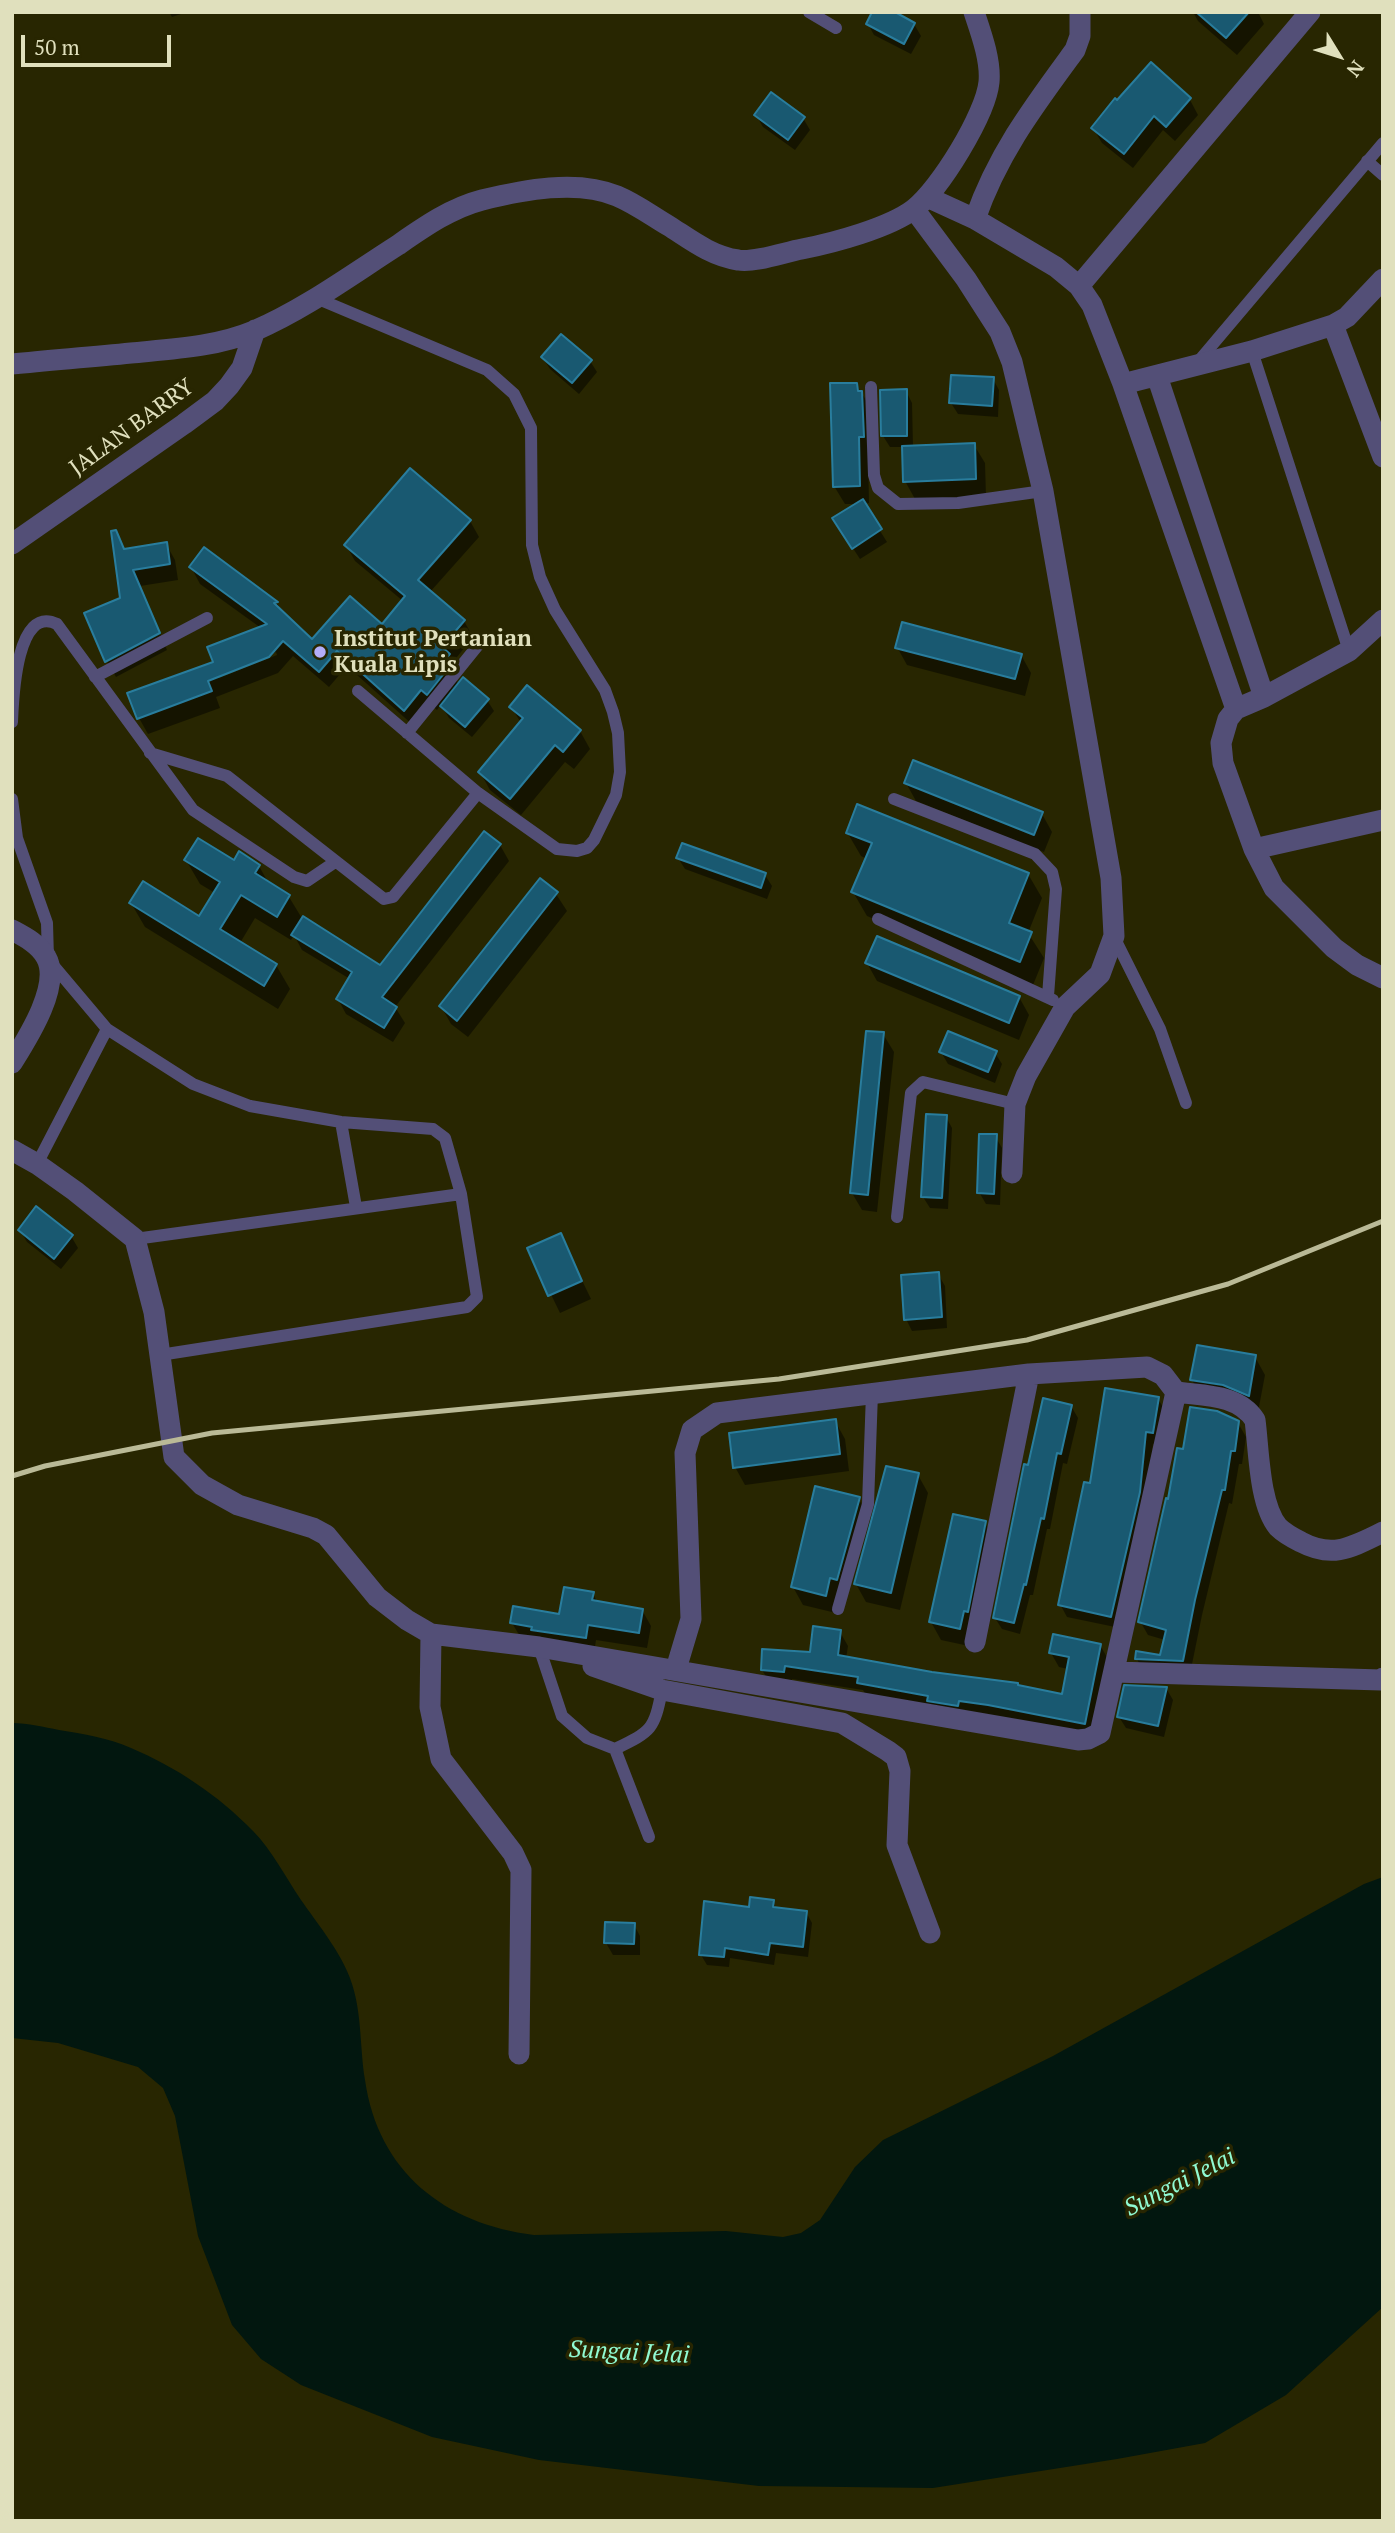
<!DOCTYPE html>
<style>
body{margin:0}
#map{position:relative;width:1395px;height:2533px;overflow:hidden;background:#282601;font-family:"PT Serif",serif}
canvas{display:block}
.frame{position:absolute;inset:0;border:14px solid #e0e0bd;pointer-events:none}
.north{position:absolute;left:1304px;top:21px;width:70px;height:70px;-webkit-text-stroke:5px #282601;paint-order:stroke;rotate:128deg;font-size:19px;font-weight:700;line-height:28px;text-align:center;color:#e0e0bd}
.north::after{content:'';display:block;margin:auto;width:24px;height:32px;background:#e0e0bd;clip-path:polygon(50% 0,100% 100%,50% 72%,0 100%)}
.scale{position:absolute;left:21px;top:35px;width:150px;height:32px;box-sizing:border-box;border:4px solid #e0e0bd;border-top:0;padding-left:9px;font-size:21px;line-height:24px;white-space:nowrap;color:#e0e0bd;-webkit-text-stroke:5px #282601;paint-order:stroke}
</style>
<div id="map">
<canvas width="1395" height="2533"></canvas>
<div class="frame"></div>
<div class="north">N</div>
<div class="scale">50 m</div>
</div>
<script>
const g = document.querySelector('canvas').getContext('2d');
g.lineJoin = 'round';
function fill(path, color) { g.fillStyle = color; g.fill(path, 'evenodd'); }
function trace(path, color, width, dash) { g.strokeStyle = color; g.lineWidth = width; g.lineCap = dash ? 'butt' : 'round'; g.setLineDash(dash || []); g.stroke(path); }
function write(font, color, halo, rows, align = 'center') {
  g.font = font + ' "PT Serif",serif'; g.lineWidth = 7; g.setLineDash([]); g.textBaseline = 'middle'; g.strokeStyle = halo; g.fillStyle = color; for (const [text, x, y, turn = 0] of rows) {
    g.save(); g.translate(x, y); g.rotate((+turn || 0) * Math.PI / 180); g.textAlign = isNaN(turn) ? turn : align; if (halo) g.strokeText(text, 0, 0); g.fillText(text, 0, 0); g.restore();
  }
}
fill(new Path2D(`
 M12,1723C28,1723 44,1727 59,1730C83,1734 109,1738 131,1748C176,1767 218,1795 253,1831C272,1850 286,1878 301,1900C315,1920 338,1949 347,1971C363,2006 359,2044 365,2080C378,2172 445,2224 534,2235L726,2231L783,2237L801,2233L820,2220L855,2167L883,2140L1053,2056L1364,1884L1383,1877V2307L1286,2395L1205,2443L1117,2459L933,2488L759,2486L539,2460L432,2437L301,2385L261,2359L232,2325L198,2236L175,2116L163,2088L138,2067L58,2043L12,2038Z`), '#02170f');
fill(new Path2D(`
 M169,12H187L172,17Z
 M1193,12H1258L1264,24L1237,55L1198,21Z
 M868,24H914L921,36L911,54L874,35Z
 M1190,100L1198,115L1175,141L1163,130L1133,168L1102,143L1093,128Z
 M756,115L803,118L810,130L795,150L763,127Z
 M543,358L590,361L597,372L579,394L550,369Z
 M993,379L999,390L998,417L958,414L951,403Z
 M856,384L872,410L868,454L869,503L863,504L887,542L860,559L841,530L858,504H845L834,486Z
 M906,391L912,403L913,447L974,445L985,463L986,497L915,499L905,481L904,447H890L883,436Z
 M470,521L479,537L430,592L464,621L473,637L453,662L458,671L454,677L459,685L487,700L494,711L472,737L449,718L441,704L437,710L431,705L414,726L347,666L329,687L293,656L278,673L216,697L220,708L148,734L139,718L261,628L200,584L191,567L204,550L277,603L284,615L312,642L382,626L403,601L355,561L346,545ZM276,652L277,655L219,678V674Z
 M115,532L125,550L166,544L175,560L178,580L140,586L167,650L116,677L107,661L122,599Z
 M897,647L1021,655L1031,673L1025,696L907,665Z
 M512,708L580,731L590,749L574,769L565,762L521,815L490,790L480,772L521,723Z
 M906,783L1042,814L1052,832L1044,852L916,801Z
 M847,832L1028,874L1042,898L1028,933L1044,958L1033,985L867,916L853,892L867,859L861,856Z
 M484,833L500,845L509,861L395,1007L405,1023L393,1042L346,1014L338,999L350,979L302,950L294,935L291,940L255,918L240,943L276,965L290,989L278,1009L145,927L131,903L200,918L215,893L200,884L186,860L259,866L269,884L289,897L303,920L381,967Z
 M678,858L765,875L772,886L767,899L685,869Z
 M556,894L567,911L468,1037L451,1024L441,1006Z
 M867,963L1019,997L1029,1015L1019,1040L877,981Z
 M883,1034L894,1052L877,1212L862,1210L852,1193Z
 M941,1052L995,1053L1002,1064L995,1083L948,1064Z
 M946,1117L952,1128L948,1209L930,1208L923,1197Z
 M995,1136L1002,1148L1000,1205L986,1204L979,1192Z
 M20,1230L71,1236L78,1248L61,1269L27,1242Z
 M560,1235L591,1299L560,1313L529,1249Z
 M938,1274L945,1286L947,1328L912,1331L906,1319Z
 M1255,1357L1265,1375L1258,1412L1202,1398L1192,1380Z
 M1158,1399L1166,1412L1160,1445L1153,1444L1145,1506L1120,1628L1067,1617L1060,1604L1091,1485Z
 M1071,1406L1078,1418L1067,1464L1063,1463L1050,1529H1047L1033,1595H1030L1020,1634L1002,1629L995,1618Z
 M835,1421L845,1439L849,1471L745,1485L735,1467Z
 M1238,1423L1246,1437L1242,1464H1239L1232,1504L1229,1503L1202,1615L1190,1674L1144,1673L1137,1659L1138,1653L1162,1657L1165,1640L1148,1635L1140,1621L1184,1451Z
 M918,1475L928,1493L900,1610L866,1602L856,1584Z
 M858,1498L869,1516L836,1613L803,1605L793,1587Z
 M985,1523L995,1541L969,1646L941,1640L931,1622Z
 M593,1594L598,1603L642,1610L651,1626L647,1648L596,1640L594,1653L521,1638L512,1623L561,1616Z
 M840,1632L848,1646L846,1659L1063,1696L1068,1669L1059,1667L1051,1653L1100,1645L1108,1659L1092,1737L867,1697L863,1690L792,1679L791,1685L770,1683L762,1670L811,1654Z
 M1166,1688L1173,1700L1164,1737L1126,1728L1119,1717Z
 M773,1901L777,1910L806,1912L812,1923L808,1957L776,1953L774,1965L730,1958L729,1967L707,1965L701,1955L750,1909Z
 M634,1925L640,1936V1955H613L606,1943Z`), '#0007');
const building = new Path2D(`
 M872,12H895L915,23L904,44L866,24Z
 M1196,12H1249L1226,38Z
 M1151,62L1191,98L1166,127L1154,116L1124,154L1091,128L1115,98L1117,100Z
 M771,92L805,117L788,140L754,115Z
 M561,334L592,360L572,383L541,357Z
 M951,375L994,377L992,406L949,403Z
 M830,383H857L858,391H862L864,437H859L860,486L833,487Z
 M907,389V436H881L880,390Z
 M975,443L976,479L903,482L902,446Z
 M410,468L471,520L418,580L465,620L442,647L450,654L444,662L450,666L427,695L421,690L404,711L337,651L319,672L283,641L269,657L208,681L212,691L137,719L127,693L213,662L207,647L267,624L189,567L204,547L278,602L274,603L312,639L350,596L382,624L405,596L344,545Z
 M863,499L882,529L852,549L832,518Z
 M116,530L124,549L167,542L170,564L133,570L160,633L105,662L84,613L120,598L111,531Z
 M902,622L1022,654L1015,679L895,648Z
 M463,677L489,699L465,727L440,706Z
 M527,685L581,730L563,752L555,745L510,799L478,772L523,718L509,707Z
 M913,760L1043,812L1034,835L904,783Z
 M857,804L1029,873L1009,923L1032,932L1020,962L851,892L872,843L846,833Z
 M484,831L501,844L382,997L397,1007L384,1028L336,999L352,972L291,935L303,916L380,965Z
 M198,838L234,860L239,851L260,865L255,873L290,895L277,917L241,895L220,929L277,964L264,986L129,903L143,881L199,916L220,882L184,860Z
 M682,843L766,873L761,888L676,858Z
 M540,878L558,892L457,1021L439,1006Z
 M877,936L1020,996L1009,1023L865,963Z
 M866,1031L884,1032L868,1195L850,1193Z
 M948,1031L997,1051L988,1072L939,1052Z
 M926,1114L947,1115L942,1198L921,1197Z
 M979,1134H997L994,1194L977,1193Z
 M36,1206L73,1235L54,1259L18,1230Z
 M561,1233L582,1281L548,1296L527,1248Z
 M939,1272L942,1317L904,1320L901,1275Z
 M1197,1345L1256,1355L1249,1396L1223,1385L1190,1380Z
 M1105,1388L1159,1397L1153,1433L1146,1432L1140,1492L1111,1617L1058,1605L1084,1482L1090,1483Z
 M1043,1398L1072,1405L1061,1454L1057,1453L1044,1519L1041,1518L1026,1585L1024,1584L1014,1623L993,1618L1024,1464L1028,1465Z
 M1190,1407L1217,1411L1239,1421L1235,1451H1231L1225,1490H1222L1195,1600L1183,1661L1135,1659L1136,1651L1160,1655L1166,1630L1138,1622L1166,1498L1168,1499L1177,1448L1183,1449Z
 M836,1419L840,1454L733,1468L729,1433Z
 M886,1466L919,1473L891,1593L854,1584Z
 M815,1486L860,1497L837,1580L830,1578L826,1596L791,1587Z
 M953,1514L986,1521L968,1612L964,1611L960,1629L929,1622Z
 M564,1587L594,1592L592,1600L643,1609L639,1633L588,1625L586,1638L531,1630L532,1627L510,1623L513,1606L559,1614Z
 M813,1626L841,1630L838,1655L932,1672L1018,1683V1685L1062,1694L1069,1657L1049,1653L1053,1634L1101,1644L1085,1724L988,1705L959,1701L958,1706L927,1701L928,1696L857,1683L858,1677L785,1666L784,1672L761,1670L762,1649L810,1652Z
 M1124,1685L1167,1687L1158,1726L1117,1717Z
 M750,1897L774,1900L773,1907L807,1911L803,1947L770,1943L768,1955L725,1948L724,1957L699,1955L704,1901L749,1907Z
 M605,1922L635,1923L634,1944L604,1943Z`);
fill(building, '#195971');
trace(building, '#297d9d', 2);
trace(new Path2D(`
 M809,12L836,28
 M1367,161L1383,175
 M316,298L487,370L514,394L531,428L532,545L540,577L555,610L605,690L613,712L618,733L620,772L616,795L594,840L587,848L577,851L557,849L478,793L358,691
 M1252,351L1349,651
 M1197,363L1383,143
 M871,387L874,475L878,488L898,504L958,503L1043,491
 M95,677L207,618
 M12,722C13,699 16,604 57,624L193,810L294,877L307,881L335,862
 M407,733L479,644
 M150,753L227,776L384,899L393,897L478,793
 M12,799L17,838L47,923L48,959L107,1029L193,1084L250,1106L341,1122L433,1129L445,1138L461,1194L477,1297L467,1307L160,1355
 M894,799L1035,854L1052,872L1056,889L1048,996
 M878,919L1053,1000
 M1114,937L1160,1029L1186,1103
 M341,1122L356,1207
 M37,1164L107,1029
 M897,1217L911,1093L923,1082L1015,1104
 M135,1239L461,1194
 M838,1609L868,1504L872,1393
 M539,1647L562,1716L587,1738L615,1749C652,1731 654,1730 662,1690
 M615,1749L649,1837`), '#534f77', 12);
trace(new Path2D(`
 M927,197L975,219L1056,267L1079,286L1092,305L1123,384L1236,709
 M914,209L966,279L1000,332L1012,362L1043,491L1111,878L1114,936L1100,974L1065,1007L1026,1076L1015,1104L1012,1173
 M975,219C998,153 1034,106 1075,50L1080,36V12
 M1079,286L1310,12
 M1333,325L1383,457
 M12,364C52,360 92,357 131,353C172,349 216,347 254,331C305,309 351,275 398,245C424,227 451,208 482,200C523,190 577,179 617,196C636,204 652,216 669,226C691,240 711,256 738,260C755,263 785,252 802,249C833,243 889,228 914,209C940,189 986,114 989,82C991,60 981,33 974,12
 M1157,376L1264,697
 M1123,384L1252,351L1333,325L1347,317L1383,279
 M12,544L184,424L215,401L229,386L242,368L255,330
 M1383,620L1349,651L1264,697L1236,709L1228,719L1221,743L1223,763L1254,849L1274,888L1334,948L1357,965L1383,978
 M1254,849L1383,820
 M12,930C25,937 39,944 46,957C62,985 27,1039 12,1063
 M12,1150L37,1164L75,1191L135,1239L154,1312L174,1457L202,1485L238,1505L313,1528L326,1535L377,1597L407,1620L431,1634L539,1647L1078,1740L1088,1739L1100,1733L1176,1392L1163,1375L1147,1367L1029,1374L717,1413L692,1430L685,1453L691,1619L676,1669
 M1176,1392C1204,1396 1238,1394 1255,1420C1259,1450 1259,1504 1278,1527C1284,1533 1293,1538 1301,1542C1333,1559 1352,1547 1383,1532
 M431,1634L430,1707L441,1759L513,1853L521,1870L519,2054
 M975,1642L1029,1374
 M593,1666L662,1690L842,1723L888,1751L896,1757L900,1771L897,1845L930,1933
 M1115,1672L1381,1680L1383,1678`), '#534f77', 21);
trace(new Path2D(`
 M12,1476L45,1466L212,1433L779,1379L1027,1340L1228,1284L1383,1221`), '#baba97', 5);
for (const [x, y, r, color] of [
 [320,652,7,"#b3adf9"]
]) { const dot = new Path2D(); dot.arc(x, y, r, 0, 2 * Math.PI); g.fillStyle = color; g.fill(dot); trace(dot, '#282601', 2.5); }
write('23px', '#e0e0bd', '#282601', [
 ["JALAN BARRY",132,428,-36]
]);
write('bold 23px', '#e0e0bd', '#282601', [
 ["Institut Pertanian",334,639],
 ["Kuala Lipis",334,665]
], 'left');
write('italic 24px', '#90fad2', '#282601', [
 ["Sungai Jelai",1180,2183,-27],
 ["Sungai Jelai",629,2353,3]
]);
</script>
